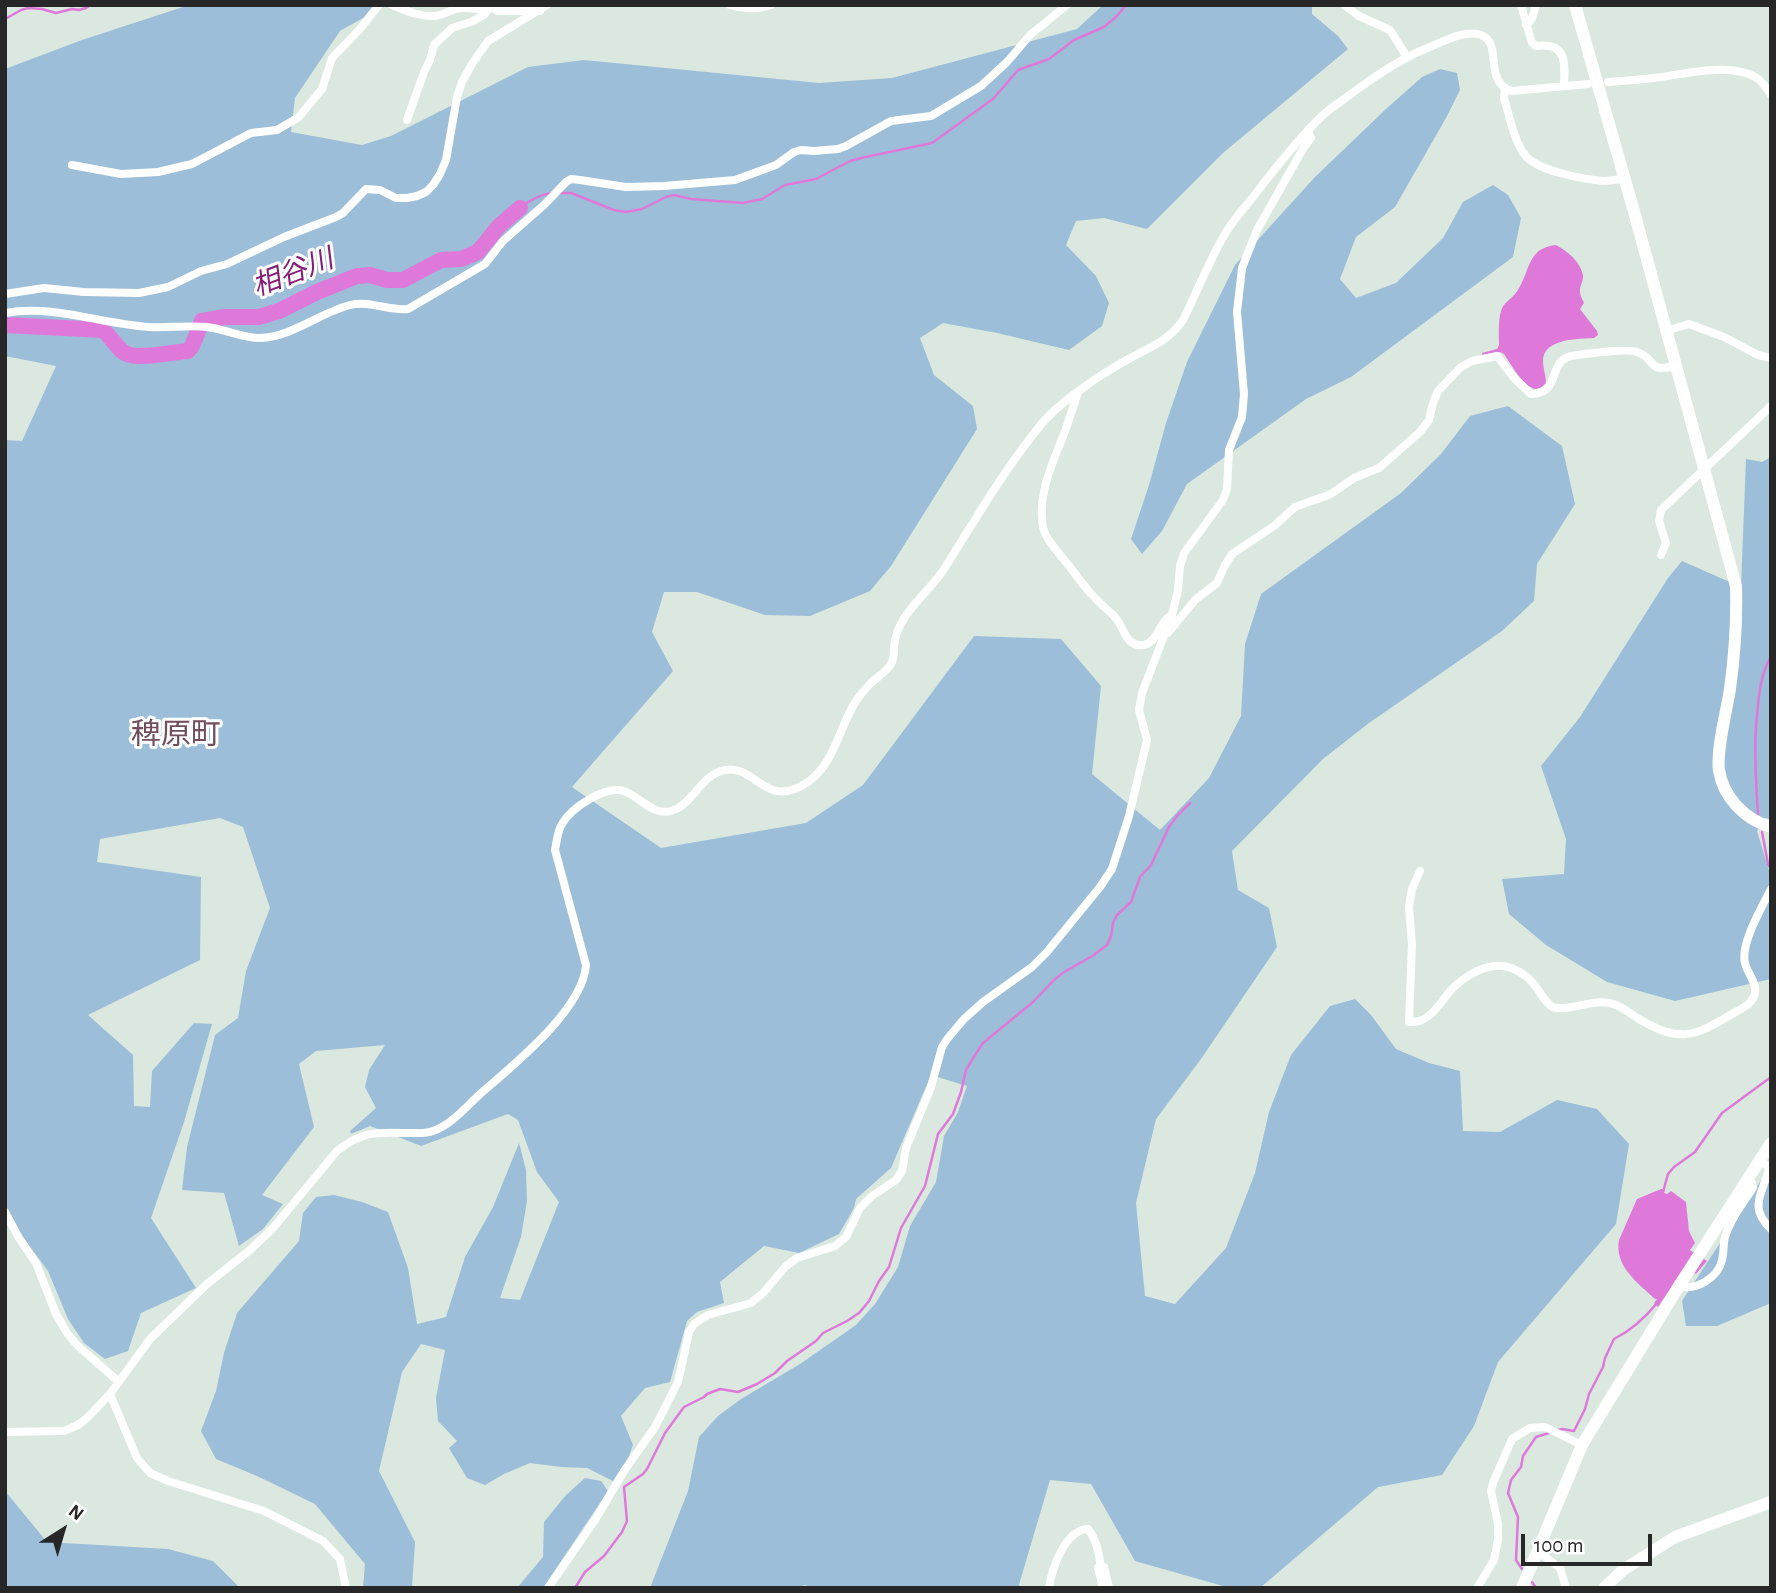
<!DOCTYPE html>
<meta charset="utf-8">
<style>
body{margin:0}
#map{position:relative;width:1776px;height:1593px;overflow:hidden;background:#dae8df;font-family:"Alegreya Sans",sans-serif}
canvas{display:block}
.frame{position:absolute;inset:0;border:7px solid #272727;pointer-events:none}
.north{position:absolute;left:28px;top:1495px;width:70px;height:70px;-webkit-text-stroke:5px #fff;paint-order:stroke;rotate:37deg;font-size:19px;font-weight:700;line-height:28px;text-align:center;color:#272727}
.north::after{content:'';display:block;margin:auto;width:24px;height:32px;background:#272727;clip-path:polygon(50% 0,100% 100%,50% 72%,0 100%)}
.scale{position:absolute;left:1521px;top:1534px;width:131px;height:32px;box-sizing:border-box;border:4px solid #272727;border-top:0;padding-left:9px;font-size:21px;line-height:24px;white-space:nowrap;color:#272727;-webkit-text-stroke:5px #fff;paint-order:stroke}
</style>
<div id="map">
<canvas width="1776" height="1593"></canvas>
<div class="frame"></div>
<div class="north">N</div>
<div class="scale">100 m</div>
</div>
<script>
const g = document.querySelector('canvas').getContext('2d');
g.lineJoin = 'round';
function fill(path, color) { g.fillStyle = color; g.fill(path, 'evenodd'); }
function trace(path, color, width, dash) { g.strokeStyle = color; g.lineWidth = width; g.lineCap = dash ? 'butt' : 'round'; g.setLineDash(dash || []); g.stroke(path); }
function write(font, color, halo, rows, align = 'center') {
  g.font = font + ' "Alegreya Sans","Noto Sans JP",sans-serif'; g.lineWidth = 6; g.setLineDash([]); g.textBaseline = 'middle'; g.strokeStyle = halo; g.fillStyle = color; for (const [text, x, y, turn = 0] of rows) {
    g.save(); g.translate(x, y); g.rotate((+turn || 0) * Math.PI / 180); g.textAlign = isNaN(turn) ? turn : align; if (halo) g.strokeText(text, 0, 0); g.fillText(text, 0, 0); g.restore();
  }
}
fill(new Path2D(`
 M189,5H386L340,31L295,98L291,132L362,145L391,136L528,67L584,60L819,83L892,78L1077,29L1103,5H1312V14L1338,36L1348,49L1223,153L1147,229L1104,218L1076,221L1066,245L1096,276L1109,303L1102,326L1069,350L997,333L943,323L920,338L934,375L973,406L977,429L891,566L870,591L810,616L765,615L697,592H664L652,632L673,671L572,787L661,848L806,823L863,785L974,636L1061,639L1101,686L1092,774L1160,830L1209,778L1241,716L1245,644L1261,594L1401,493L1441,454L1470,416L1508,406L1562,446L1575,504L1537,564L1534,601L1502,631L1369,723L1323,759L1232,851L1238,890L1269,908L1277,947L1201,1059L1156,1119L1136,1203L1145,1296L1175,1304L1226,1248L1255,1173L1269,1112L1291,1055L1330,1006L1355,999L1371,1015L1396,1049L1429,1063L1460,1071L1463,1131L1500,1132L1557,1100L1597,1109L1629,1144L1616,1224L1498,1362L1474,1426L1442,1475L1378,1487L1260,1588H1230L1135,1561L1091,1484L1050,1480L1018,1588H807L806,1585L792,1588H650L688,1491L699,1437L718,1416L741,1399L800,1364L856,1325L875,1304L898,1267L910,1226L936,1182L944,1136L958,1112L967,1086L931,1075L891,1168L856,1199L854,1208L839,1234L799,1253L764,1246L720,1282L724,1303L697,1312L687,1321L670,1382L645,1388L621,1416L633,1445L628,1459L613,1481L587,1468L561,1467L530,1463L504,1474L485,1485L467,1478L449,1448L457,1441L438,1421L436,1398L445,1350L421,1344L402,1372L379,1471L415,1542L412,1588H363L365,1564L315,1504L257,1476L216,1459L201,1431L216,1391L224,1353L237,1313L299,1241L303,1213L316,1197L334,1195L362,1202L388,1212L408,1268L417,1324L446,1317L465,1257L493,1207L519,1143L526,1170L527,1201L521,1237L500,1298L520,1300L559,1202L537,1172L518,1120L508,1114L421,1146L370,1126L351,1134L350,1131L376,1108L365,1087L369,1070L385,1045L316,1051L299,1064L314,1127L262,1195L283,1204L263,1229L239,1246L224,1193L182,1190L187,1147L215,1035L238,1018L246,971L270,908L243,827L220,818L100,839L97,862L201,877L200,960L88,1015L133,1055L134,1106L150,1107L152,1071L194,1023L212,1024L184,1122L151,1218L196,1288L141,1313L128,1351L105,1359L84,1343L68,1319L48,1271L22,1236L5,1207V440L22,441L56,366L5,356V69L82,40Z
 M1440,69L1457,73L1460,90L1446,118L1395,207L1356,237L1340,279L1356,298L1396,283L1443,238L1463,202L1493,185L1508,195L1521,218L1513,257L1351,377L1306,399L1187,484L1162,531L1142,554L1131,539L1149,485L1166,423L1187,362L1235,265L1315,177L1386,109L1422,77Z
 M1771,457V819L1765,818L1757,831L1771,877L1769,948L1771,951V979L1675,1001L1607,982L1546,945L1509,914L1502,879L1564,874L1566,839L1541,766L1580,717L1668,578L1682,561L1741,587L1746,459L1762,462Z
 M1771,1165V1303L1717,1326H1686L1682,1301Z
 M585,1478L601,1481L608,1491L543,1588H517L543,1557L544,1522L566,1495Z
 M5,1491L47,1542L168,1549L213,1561L240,1588H5Z`), '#9dbed8');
fill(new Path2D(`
 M1556,245C1567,251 1580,261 1583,275C1584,281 1579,286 1580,292C1580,296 1583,300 1584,303L1580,309L1597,331L1598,335L1594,338C1579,339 1543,338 1543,361C1543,368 1546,376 1546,383C1543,386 1541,388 1536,389C1525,389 1510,363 1504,354L1500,352L1482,356V353L1497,349L1499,345C1499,334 1498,321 1501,311C1503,303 1511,299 1515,294C1531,274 1525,248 1556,245Z
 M1661,1189H1665L1664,1193L1667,1194L1671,1191L1686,1202L1689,1231L1695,1243L1690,1250L1707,1261L1696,1274L1684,1268L1658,1307L1654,1303L1657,1299H1655C1638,1283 1614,1266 1619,1240L1637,1199Z`), '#de79da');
trace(new Path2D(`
 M5,19L21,10L28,8L42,9L56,13L72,9L79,10L86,8L90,5
 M559,193H571L614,210L626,212L642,209L666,197L674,195L691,199L743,203L762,199L785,185L816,179L850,161L861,158L932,143L993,99L1018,70L1049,59L1074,40L1104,27L1117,16L1126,5
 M520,208C529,201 540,194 552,193
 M1771,570V577
 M1758,815C1756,785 1754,756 1756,726C1759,700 1758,680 1771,656
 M1762,832L1768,864L1771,869
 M1771,931V936
 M1663,1192L1668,1174L1674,1167L1695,1152L1722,1113L1771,1077
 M1558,1430L1562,1429L1574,1431L1585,1409L1589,1394L1603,1367L1605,1358L1614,1339C1632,1330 1645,1318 1657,1303
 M1522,1569L1516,1560L1518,1517L1508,1493L1511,1480L1521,1467L1523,1456L1536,1437L1549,1433
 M1532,1582L1536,1588
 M575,1588L585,1572L604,1556L622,1532L627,1521L624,1487L643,1474L647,1469L665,1433L684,1407L704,1397L707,1394L720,1389L738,1392L757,1384L775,1373L787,1361L816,1341L823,1333L847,1321L859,1313L869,1301L879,1281L889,1267L901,1228L925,1186L938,1134L953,1114L961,1092L966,1070L975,1055L983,1043L1033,1002L1054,980L1064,972L1094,955L1107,945L1111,936L1113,923L1117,915L1131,902L1140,877L1151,865L1169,827L1177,816L1190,803`), '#de79da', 2.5);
trace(new Path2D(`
 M5,325L103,330C110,336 115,345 122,351C133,362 172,352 188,351L192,346L202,321L225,317H259L279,311L317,292L357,276L370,275L387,280H403L441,260L461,259L478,252L499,226L520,208`), '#de79da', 16);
trace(new Path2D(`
 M392,5C406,11 425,19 440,15C448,13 454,8 462,8C473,7 483,12 494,8
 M495,5L494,8L497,11H540
 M730,5C745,9 756,10 771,5
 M1344,5L1359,16L1390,30L1407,57
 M1521,5L1532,43L1536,46C1567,42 1565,62 1564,86
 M1526,25L1532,19L1536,5
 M1608,82C1623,81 1638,80 1653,78C1682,75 1730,61 1757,78C1763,82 1767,89 1771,95
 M1505,89L1504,98C1509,114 1514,142 1525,155C1537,171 1583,179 1603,181C1610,181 1618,179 1625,179
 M407,120L424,72L430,60L434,45L452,28L471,22L484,15L487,11
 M72,165L121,174L158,172L192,164L251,133L277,130L299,117L322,89L332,58L359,30L379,5
 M5,294L44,288L84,292L139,293L168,287L201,271L227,264L284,237L336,217L343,213L366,189L380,190L396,198H407L417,196L426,192L433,185L440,174L446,160L457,97L462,82L472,64L488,41L547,5
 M5,313C54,304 100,324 149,327C168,328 188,325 207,327C225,329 242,338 260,338C292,337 319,313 350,305C369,300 389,311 408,309L485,264L503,241L545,204L566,182L571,179L580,180L626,187L664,186L735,180L776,165L794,152L801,150L814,151L838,149L846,146L891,121L931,116L981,86L1007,62L1030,35L1067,5
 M1666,331L1689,324L1724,337L1758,355L1771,358
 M1078,393C1073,406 1069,421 1064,434C1053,462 1037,495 1043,527C1046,541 1061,555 1070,567C1084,586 1094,599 1112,614C1125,625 1124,648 1144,645C1158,642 1159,621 1172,615
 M1661,555L1666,543L1659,521L1661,510L1771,406
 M1168,633L1195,600L1217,583L1225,565L1232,554L1274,526L1295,507L1331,494L1354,478L1379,468L1420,432L1429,420L1433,403L1438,391L1461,367L1472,361L1497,356L1515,379L1531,394C1562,393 1547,362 1571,356C1583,354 1628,348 1637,352C1658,359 1645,373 1675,366
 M1420,871L1412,889L1409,907L1412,944L1409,1022C1412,1022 1416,1022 1419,1021C1434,1017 1443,998 1453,988C1463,978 1480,967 1495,966C1510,964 1528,975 1536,987C1541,993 1545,1003 1553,1007C1568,1013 1595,996 1616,1005C1624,1008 1632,1015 1639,1019C1680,1043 1694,1037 1732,1014C1741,1009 1753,1004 1755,993C1757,982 1747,973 1745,963C1740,944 1762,907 1771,889
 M1760,1159L1768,1167L1769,1170C1761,1195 1749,1208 1771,1229
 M5,1212L19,1238L36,1263L56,1314L67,1333L77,1345L119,1382
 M1679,1286C1696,1291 1718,1278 1722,1260C1724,1253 1723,1245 1725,1237C1730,1220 1743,1203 1753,1188L1752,1183L1748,1178
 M110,1394L137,1458L150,1473L168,1481L264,1511L323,1541L340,1559L346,1588
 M5,1432L64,1431L78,1425L87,1418L110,1394L150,1339L207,1284L250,1250L273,1228L337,1151C362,1131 376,1132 407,1133C415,1133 425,1134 433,1131C451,1125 466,1107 479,1095C512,1066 583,1010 586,965L555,850C557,841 557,832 562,824C571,808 605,785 624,791C640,797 653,816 671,811C693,805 701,774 725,770C756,764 765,811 808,782C835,763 839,727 856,701C860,695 865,689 870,684C877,677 887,672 892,662C894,657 894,652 894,646C895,636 899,626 905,617C915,601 931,588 942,572C953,556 962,539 973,523C993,490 1015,457 1039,427C1056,405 1094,379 1118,365C1142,350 1167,344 1183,320C1197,292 1209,261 1225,234C1234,218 1249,203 1260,188C1279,164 1297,140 1319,119C1326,111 1336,105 1344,99C1370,80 1396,61 1425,49C1441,43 1464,29 1481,35C1504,44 1482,81 1512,91L1588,84
 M1537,1551L1560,1568L1566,1588
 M548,1588L595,1520L624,1471L655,1427L678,1382L689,1332L694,1324L708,1315L751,1303L764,1292L785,1267L797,1258L835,1246L846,1237L860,1208L872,1196L896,1180L902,1171L906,1148L931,1087L942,1047L948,1038L964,1019L983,1002L1032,967L1047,952L1100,887L1112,869L1129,816L1147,740L1139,710L1142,693L1172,615L1178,590L1180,566L1184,553L1223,500L1227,489L1229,450L1242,417L1244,394L1237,312L1242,268L1257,230L1304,147L1311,138L1308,130
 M1049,1588C1052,1568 1065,1530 1088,1529C1097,1540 1099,1554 1101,1568
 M1103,1588L1098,1568L1104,1567L1109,1588
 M1477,1588L1494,1560L1498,1540V1524L1491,1491L1493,1483L1512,1439L1530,1428L1545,1427L1582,1445`), '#fff', 8);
trace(new Path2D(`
 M1575,5L1633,208L1736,586C1737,622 1735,653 1730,689C1727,709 1716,751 1719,770C1723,797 1745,820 1771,827
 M1522,1588L1582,1445L1679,1286L1771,1143
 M1604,1588L1623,1570L1675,1537L1771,1502`), '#fff', 12);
write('italic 28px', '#851d79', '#fff', [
 ["相谷川",293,273,-21]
]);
write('30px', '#714e5c', '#fff', [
 ["稗原町",176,735]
]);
</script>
